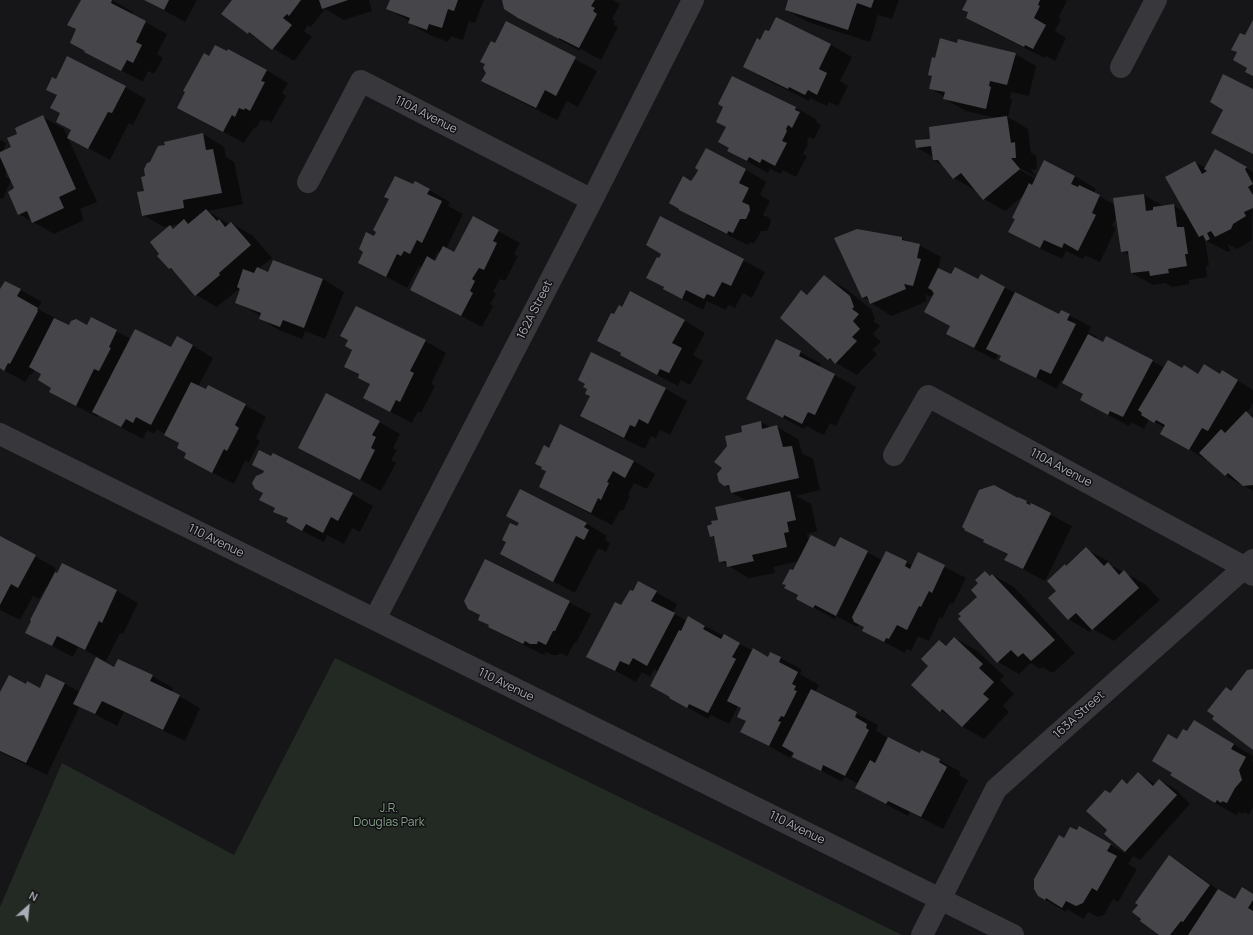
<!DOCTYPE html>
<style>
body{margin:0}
#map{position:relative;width:1253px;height:935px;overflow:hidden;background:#161618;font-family:Manrope,sans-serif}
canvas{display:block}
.north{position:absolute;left:8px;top:887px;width:40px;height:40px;-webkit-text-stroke:3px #111113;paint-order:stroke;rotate:27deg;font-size:11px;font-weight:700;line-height:16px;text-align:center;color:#aaacb6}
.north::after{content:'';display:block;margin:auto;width:14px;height:18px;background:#aaacb6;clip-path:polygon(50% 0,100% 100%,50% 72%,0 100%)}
</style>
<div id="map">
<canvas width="1253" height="935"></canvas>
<div class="north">N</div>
</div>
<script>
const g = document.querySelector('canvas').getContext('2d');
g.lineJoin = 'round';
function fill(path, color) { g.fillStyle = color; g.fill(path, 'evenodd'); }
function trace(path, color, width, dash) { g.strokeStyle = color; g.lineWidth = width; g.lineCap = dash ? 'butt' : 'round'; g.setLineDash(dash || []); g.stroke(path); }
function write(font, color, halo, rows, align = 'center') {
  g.font = font + ' Manrope,sans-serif'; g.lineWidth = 3; g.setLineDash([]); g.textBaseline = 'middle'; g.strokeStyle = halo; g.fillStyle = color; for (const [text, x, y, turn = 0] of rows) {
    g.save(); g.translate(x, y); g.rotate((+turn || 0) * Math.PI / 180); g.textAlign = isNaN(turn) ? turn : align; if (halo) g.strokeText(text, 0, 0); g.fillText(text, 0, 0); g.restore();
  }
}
fill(new Path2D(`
 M335,658L902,935H0V907L62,763L234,855Z`), '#232a24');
fill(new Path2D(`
 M82,0H112L133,12L132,15L167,34L157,54L163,58L154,74L148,71L143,82L85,52L77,30Z
 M145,0H197L185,22Z
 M234,0H369L372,11L344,20L325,9L311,27L308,25L304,31L312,37L294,61L248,33Z
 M391,0H484L475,23L469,21L463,40L451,36L448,42L430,35L409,23L410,21L387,9Z
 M503,0H613L620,4L612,19L615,21L613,24L618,27L601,60L581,49L580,51L518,17Z
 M789,0H899L892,19L878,15L870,42L808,22L786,10Z
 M968,0H1064L1067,1L1058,18L1061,19L1055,31L1066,38L1055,61L1046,56L1045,58L988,30L967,18L969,13Z
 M777,18L831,45L852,57L840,81L848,86L838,106L829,102L827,106L810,98L809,101L765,79L744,67L761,42L770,33Z
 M507,23L597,71L578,107L567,101L557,120L504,93L483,81L487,73L496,44Z
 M958,44L1015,54L1036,66L1029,96L1011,92L1010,98L1012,100L1008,117L1028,129L1031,153L1036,155L1037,169L1031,170L1037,177L1075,176L1096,189L1094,193L1115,205L1144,195L1164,206L1173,205L1186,213L1195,162L1206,168L1215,150L1253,172L1252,240L1237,249L1227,244L1231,251L1228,252L1205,240L1209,266H1206L1207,277L1189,280V284L1172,287L1165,283L1153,285L1132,273L1129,255L1122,251L1117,216L1112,226L1116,228L1100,262L1085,255L1083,259L1066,251L1062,259L1031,244L1010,232L1016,219L1025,194L1005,211L984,199L975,190L954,178L944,166L934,160L933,157L917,148L931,140L996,118L966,111L945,99V97L930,88L936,59ZM1016,166L1036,177V179L1015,167Z
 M209,57L266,70L288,83L282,93L286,96L271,123L267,120L265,122L261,119L256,128L254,127L244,143L199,119Z
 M733,77L796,108L817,120L816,122L821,125L814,139L809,137L807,141L808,144L803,154L807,156L796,177L783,170L781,174L770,169L768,173L728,151L730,148L725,107Z
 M56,80L125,87L146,99L133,125L129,123L110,160L68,137L72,130L61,113L58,96L47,89Z
 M43,117L64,129L97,202L80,209L84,220L54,234L19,214L15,189L7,170L5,176L11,180L3,199L0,198V140L6,143L3,152L12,148L18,134Z
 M203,134L224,147L226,157L234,162L243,204L208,211L230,225L231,223L252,235L272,258L258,269L269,273L323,279L344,292L325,339L305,331L302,339L281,331L260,319L261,316L236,302L241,289L240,288L217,307L196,295L177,273L170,269V226L164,227L143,215L145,191ZM179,224L175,229L170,226Z
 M745,169L766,182L760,195L770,201L763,215L770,218L771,222L767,231H761L754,244L750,242L748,245L701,222L680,210L691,182Z
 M414,186L429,190L450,202L448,206L463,214L446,249L454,253L498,231L520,243L514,254L518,256L505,281L500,279L493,292L496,294L490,304L493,306L482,327L411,289L422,267L419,266L407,288L359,262L374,237ZM438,251L441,253L436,262L433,261Z
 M661,217L765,272L752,298L743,293L735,308L728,305L726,310L707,301L703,310L664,289L659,259L662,254Z
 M902,238L912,243L919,245L941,257L938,269L952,276L979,280L981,276L1060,315L1062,311L1091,327L1088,332L1097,337L1096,339L1152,361L1165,368L1182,369L1198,375H1221L1223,372L1253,390V403L1247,413L1253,416V491L1226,476L1210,462L1162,433L1165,428L1149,419L1144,429L1131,422L1129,426L1102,412L1084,395L1064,383V381L1061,380L1057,389L1000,359L1002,357L998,355L995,360L947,334L951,326L933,297L925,295L927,301L892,316L871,303L870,301L863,297Z
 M825,277L846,289L871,309L875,319L873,321L880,326L873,334L881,342L872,350L877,354L857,375L829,359L802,291L809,295Z
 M6,282L42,302L34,314L35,315L38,309L70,326H88L116,331L131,339L171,349L192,345L213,358L198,387L245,405L266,417L256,438L260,441L249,462L245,461L234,484L185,458L187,453L180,443L157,429L154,434L147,430L143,439L98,415L97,417L50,392L52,387L42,374L35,369L31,375L30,374L25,382L0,368V290Z
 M614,316L684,320L705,333L693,355L703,361L690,385L681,380L678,386L642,367L598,340Z
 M425,341L446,353L431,384L435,386L421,413L418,411L412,423L364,398L371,385L360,375L345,367Z
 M800,352L821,364L820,367L856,387L836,426L830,423L824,435L806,426L804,429L747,399Z
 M586,384L666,389L687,401L670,435L660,430L656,438L651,436L645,449L602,428L581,416L591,396Z
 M379,422L400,434L393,448L397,450L391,460L396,463L381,491L320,459Z
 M761,422L771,428L777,427L798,439L802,453L813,459L820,490L796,496L811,504L817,531L807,534L809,542L835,548L841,538L882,560L906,562L913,566L919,554L966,578L953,604L950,603L942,619L940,617L929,641L918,636L911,651L907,649L905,653L863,631L865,627L859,624L857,627L836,616L835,619L797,599L799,596L785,588L799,561L773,567L775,573L749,578L720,561L716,539L711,536L713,525L747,501L732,493L731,489L725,485L743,432Z
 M549,449L634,461L655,474L647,489L634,483L628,495L630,496L623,511L620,510L612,525L561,499L540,487L547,471Z
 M352,494L373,506L360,532L352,528L344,544L327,535L324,542L308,534L287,522L288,519L275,511L276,509L261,500Z
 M1026,502L1072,526L1045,581L1006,560L1008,555L966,530Z
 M586,523L607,536L605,540L610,543L606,552L598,548L575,593L501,554L517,528Z
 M0,537L56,568L54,572L58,574L62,564L117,591L138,603L123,634L120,633L106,661L78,647L73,657L27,633L48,588L46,587L39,599L33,596L20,620L0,610Z
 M1086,549L1108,561L1112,566L1145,584L1160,600L1114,641L1093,629L1090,632L1068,619L1058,591L1067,567Z
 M985,573L991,576L993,575L1014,587L1075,653L1053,673L1042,667L1040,669L1031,663L1019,674L998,662L978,597L979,583Z
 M656,592L677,604L673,613L687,621L705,626L753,651L768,658L771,653L781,658L802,670L800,674L819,685L815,692L878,725L876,730L888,738L920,754L922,751L961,772L959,775L968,780L943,829L910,812L908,816L878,800L857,788L859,784L845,777L842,782L794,756L795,753L793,752L790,758L742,731L747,721L742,709L738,706L729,724L711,715L708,719L671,698L658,672L654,669L650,677L642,672L636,682L588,656L622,607Z
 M569,602L591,614L576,643L575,642L567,656L560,653L558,655H553L546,652L544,655L511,639L489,627L490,625L481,616Z
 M954,638L976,650L1004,676L1000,680L1014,694L1003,706L1009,712L984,739L963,727L954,719L941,711L929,666L939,641L947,646Z
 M115,668L152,676L173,688L172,692L200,708L185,741L124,712L117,726L80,706L47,775L0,752V695L26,685L40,689L64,683L80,692Z
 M1188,732L1215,733L1253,756L1252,762H1253V807L1249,815L1244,812L1243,814L1239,812L1236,815L1215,803L1178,740Z
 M1138,774L1155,784L1159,780L1174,788L1190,804L1140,860L1133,856L1128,864L1137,869L1118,902L1113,899L1104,915L1098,917L1088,912L1084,919L1067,909L1066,912L1039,896L1064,839L1077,831L1080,827L1128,855L1105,834L1108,830L1110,794L1122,780L1128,784Z
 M1170,856L1184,865L1224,894L1235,900L1253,895V935H1161Z`), '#0007');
fill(new Path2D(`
 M81,0H112L111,3L146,21L136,42L142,45L133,63L127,60L121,71L84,52L85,51L70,43L76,29L67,25Z
 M144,0H169L164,10Z
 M232,0H301L289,16L287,14L283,18L292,25L272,50L249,32L248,34L221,14Z
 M319,0H348L322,9Z
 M390,0H458L454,11L448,9L442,28L429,24L427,30L408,23L410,18L386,9Z
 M502,0H595L591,6L595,8L593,11L597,14L579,48L559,38V39L518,18L504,9Z
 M788,0H874L871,8L857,3L848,30L785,10Z
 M967,0H1040L1038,5L1040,6L1034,18L1046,25L1033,49L1025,45L1024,47L966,18L968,12L962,10Z
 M776,17L831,44L819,69L827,73L817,95L808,90L805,95L789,87L788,89L743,67L757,38L760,40L765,30L769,31Z
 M1253,20V76L1245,72L1247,68L1233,60L1237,52L1231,50L1240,33L1245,35Z
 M506,21L576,57L556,96L545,90L536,108L481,81L486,73L483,68L485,64L480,62L491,41L495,43Z
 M940,38L957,43L958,39L1016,53L1007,85L990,81L989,86L991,87L986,109L943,99L945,92L929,89L932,76L928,75L932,57L935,58Z
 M215,45L227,51L228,49L267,70L261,81L265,82L250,111L245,108L244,110L239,108L235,117L232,115L223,132L177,108L185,92L183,91L204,53L209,56Z
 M67,56L126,86L112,113L108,112L88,149L67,138L71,130L56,122L60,113L50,108L57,95L46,90L52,77L56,79Z
 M1223,74L1253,89V154L1211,133L1223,110L1210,102Z
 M732,76L796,107L795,110L800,112L792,128L788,125L786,129L787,131L782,141L787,143L775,166L762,159L760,163L749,157L747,161L727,151L729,148L718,142L726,127L716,122L723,107L718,104Z
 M43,115L76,189L59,197L64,208L32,223L27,211L18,215L8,192L14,188L0,157V152L11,147L7,138L17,134L15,128Z
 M1007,116L1011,143L1015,142L1016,158H1011L1020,169L983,200L961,173L953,179L938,160H933L931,146L916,148L915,140L930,139L929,127Z
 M203,133L206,150L213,149L222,193L183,200L184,208L142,216L137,192L144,191L141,177L145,176L144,169L147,163L150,162L158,146L165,145L164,142Z
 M706,148L746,169L739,183L749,188L742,202L749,205L750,210L746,219H740L733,233L728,231L727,234L679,210V209L669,203L683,176L691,181L696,174L698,170L695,168Z
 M1215,149L1247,167L1245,169L1253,184L1248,187L1253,195V208L1244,212L1246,216L1233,224L1231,229L1215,237L1211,231L1207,233L1210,239L1206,241L1203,235L1199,237L1165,177L1195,161L1202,174L1207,171L1204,169Z
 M1044,160L1075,176L1071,184L1078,187L1079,185L1100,195L1092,213L1096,215L1078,251L1064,243L1062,248L1044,240L1040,248L1008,232L1015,219L1012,218L1029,183L1032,185Z
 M395,176L413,184L415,181L430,189L427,194L442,201L422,243L417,240L410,254L404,251L401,256L397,254L386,277L358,263L363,252L359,249L366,232L374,236L376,232L373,230L389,199L384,197Z
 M1144,194L1146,211L1153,210V207L1174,204L1177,227H1184L1188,254H1185L1187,266L1168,269L1169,273L1150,276L1149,271L1131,273L1128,251L1121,252L1113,198Z
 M206,209L217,221L219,219L225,227L231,222L251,245L219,273L220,275L195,296L171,268L169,269L157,256L159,254L150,242L170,225L173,229L184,219L188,224Z
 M473,216L499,230L493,241L497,243L484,270L479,268L472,279L475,281L470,291L473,293L461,316L410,290L427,256L435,261L443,246L454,252Z
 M660,216L744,259L731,286L722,282L714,297L707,294L704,299L686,290L682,299L663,289L664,287L646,278L657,257L659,258L661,254L646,245Z
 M857,229L902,237V240L920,244L917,258L921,259L913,286L904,284L906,289L870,304L867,296L862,298L834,238Z
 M273,260L323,279L304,328L283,320L280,327L259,319L261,313L235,303L240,289L237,287L243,269L254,273L257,267L268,272Z
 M955,267L978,279L981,274L1005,287L974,348L946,334L950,326L924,312L934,293L932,292L933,291L928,288L938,268L951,274Z
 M824,275L850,296L854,307L852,309L859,314L853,321L860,329L852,337L857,341L835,364L830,358L828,360L780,318L801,290L807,295Z
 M5,281L21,289L17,296L38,308L37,310L38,311L10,364L8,363L4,371L0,368V289Z
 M630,291L685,320L672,343L682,348L669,373L660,369L657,375L620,355L621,353L597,341L611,313L614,314L619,305L622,307Z
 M1015,292L1059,314L1061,310L1070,314L1067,320L1076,324L1051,374L1040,369L1036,378L999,360L1001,356L986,349Z
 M356,306L426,340L410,371L414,373L400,402L396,400L390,412L363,398L370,384L358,378L359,374L344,367L352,350L345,346L348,340L340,336Z
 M91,317L117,330L109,347L111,348L99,371L94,369L76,406L49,392L51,388L38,380L41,374L29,367L54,318L69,325L71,321L76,319L87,325Z
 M135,329L171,347L177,336L193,345L151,425L136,417L133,423L126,419L121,427L92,412Z
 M1088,334L1103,342L1106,336L1153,360L1123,417L1110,411L1108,415L1080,400L1083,394L1062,383Z
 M776,339L801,351L799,356L835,374L815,415L808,412L802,424L784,415L783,418L746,399Z
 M591,352L666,388L648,424L639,419L635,427L630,425L624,438L580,416L590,396L585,394L587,389L583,387L585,384L578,380Z
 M1168,360L1182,368L1184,365L1198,374L1204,364L1220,374L1222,370L1238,380L1208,431L1202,428L1189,450L1160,434L1165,425L1156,420L1154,423L1141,415L1142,413L1138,410Z
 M191,382L206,389L208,385L246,404L235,425L239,428L227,451L224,449L212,473L184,458L186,453L177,448L179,443L164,435Z
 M326,393L380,421L372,435L376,437L371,448L375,450L360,480L298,448Z
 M1246,411L1253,418V485L1243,486L1228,473L1225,476L1199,453L1221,429L1225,433Z
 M761,421L762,429L777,425L783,447L792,446L799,478L731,493L729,485L724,486L719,482L717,474L722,468L714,462L727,446L725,436L742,432L741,426Z
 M560,424L634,461L625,478L613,471L607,482L609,483L601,500L598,498L591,513L539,487L546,471L541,469L542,467L535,464L544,445L549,448Z
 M259,450L271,456L273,453L353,493L338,521L331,517L323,533L306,524L302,531L286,522L288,518L273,512L275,508L259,500L263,493L255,489L252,483L256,476L263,473L264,471L252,465Z
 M994,485L1018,498V497L1027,501L1026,503L1030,505L1031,503L1051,513L1023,569L1004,560L1008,554L983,542L984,540L964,530L965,529L962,527L979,490Z
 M520,489L587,523L584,527L589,530L584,540L576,536L553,582L500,554L506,542L502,540L510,523L517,526L519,523L506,516Z
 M790,491L796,520L787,522L789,532L784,533L787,547L752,555L754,561L727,567L726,561L719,562L714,536L710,537L707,526L712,524L711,521L718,520L715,507Z
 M811,535L835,547L840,537L868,551L836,616L815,605L813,608L796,599L798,595L784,588L786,585L782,584L790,569L793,570Z
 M0,536L36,555L18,588L11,584L0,605Z
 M1086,547L1104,566L1108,562L1119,575L1124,570L1139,588L1092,630L1076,613L1068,620L1048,598L1056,591L1047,581L1065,564L1066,566Z
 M886,551L907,561L905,566L910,569L918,552L945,565L932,593L929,591L921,607L919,606L907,630L897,625L889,639L886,638L884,642L862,631L864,627L854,622L852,617Z
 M485,559L570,601L555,631H553L546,645L538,641L537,644H530L525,641L523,644L488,627L489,625L478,620L480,615L468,609L464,601Z
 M62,563L117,590L102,623L99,621L85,650L57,636L52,646L25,633L31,621L30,620L55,572L57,573Z
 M985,571L990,576L992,574L1055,640L1031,661L1023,653L1018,657L1011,650L997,663L958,619L961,616L958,614L977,597L971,590L978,583L975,580Z
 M638,581L657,591L651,601L675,613L647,666L633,658L629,665L620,661L615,671L586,657L615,602L621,605L630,590L633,591Z
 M688,616L705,626L703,629L721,639L724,634L740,643L732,657L736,659L708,713L689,704L687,708L669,698L670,697L650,686L679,630L681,631Z
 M954,637L983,664L979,668L994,682L983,694L989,699L962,727L942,709L940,712L911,685L928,666L921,659L939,640L946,646Z
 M753,648L768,657L770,652L781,657L779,662L798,672L792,684L796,686L794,690L797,691L784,717L781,716L778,721L781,722L769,746L740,732L746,721L737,717L741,708L727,701Z
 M96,657L114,667L118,659L153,675L150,681L180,695L163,730L102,701L95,714L73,704Z
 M1253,669V750L1212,719L1214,716L1207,711L1226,687L1231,691L1247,670Z
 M46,674L65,683L26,763L0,751V692L9,675L26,684L27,681L40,688Z
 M811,689L857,712L855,717L867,724L866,728L869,730L845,776L823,765L821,771L792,757L794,753L782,746Z
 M1194,720L1234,744L1231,749L1246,757L1239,770L1242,780L1235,788L1227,803L1222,801L1221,803L1217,800L1215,803L1170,775L1172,773L1152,761L1168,734L1177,739L1183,729L1187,731Z
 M888,737L920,753L921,750L940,759L939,762L947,767L921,817L888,801L886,804L855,788L870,760L875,763Z
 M1138,772L1153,786L1159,779L1177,795L1125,852L1104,834L1107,830L1086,811L1105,790L1110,793L1122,779L1127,784Z
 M1079,826L1111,844L1107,851L1117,856L1097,891L1092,888L1083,903L1076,906L1066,901L1062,908L1046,898L1045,900L1038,896L1034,889V879L1059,835L1064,838L1070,827L1077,830Z
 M1169,855L1210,885L1183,922L1181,921L1170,935H1159L1140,921L1141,919L1132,912L1138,905L1135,903Z
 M1242,887L1253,894V900L1248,908L1253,911V935H1188L1218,889L1235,899Z`), '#46464a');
trace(new Path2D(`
 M1121,67L1156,0
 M308,182L361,81L592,200
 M0,434L1013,935
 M894,455L928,396L1244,567L1253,575
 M375,619L592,200L693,0
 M922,935L996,789L1253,560`), '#38383c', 22);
write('12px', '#aaacb6', '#111113', [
 ["110A Avenue",426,115,27],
 ["162A Street",535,310,-63],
 ["110A Avenue",1061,468,28],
 ["110 Avenue",216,541,26],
 ["110 Avenue",506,685,26],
 ["163A Street",1079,715,-42],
 ["110 Avenue",797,828,26]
]);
write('12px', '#839f88', '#111113', [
 ["J.R.",389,809],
 ["Douglas Park",389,823]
]);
</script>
